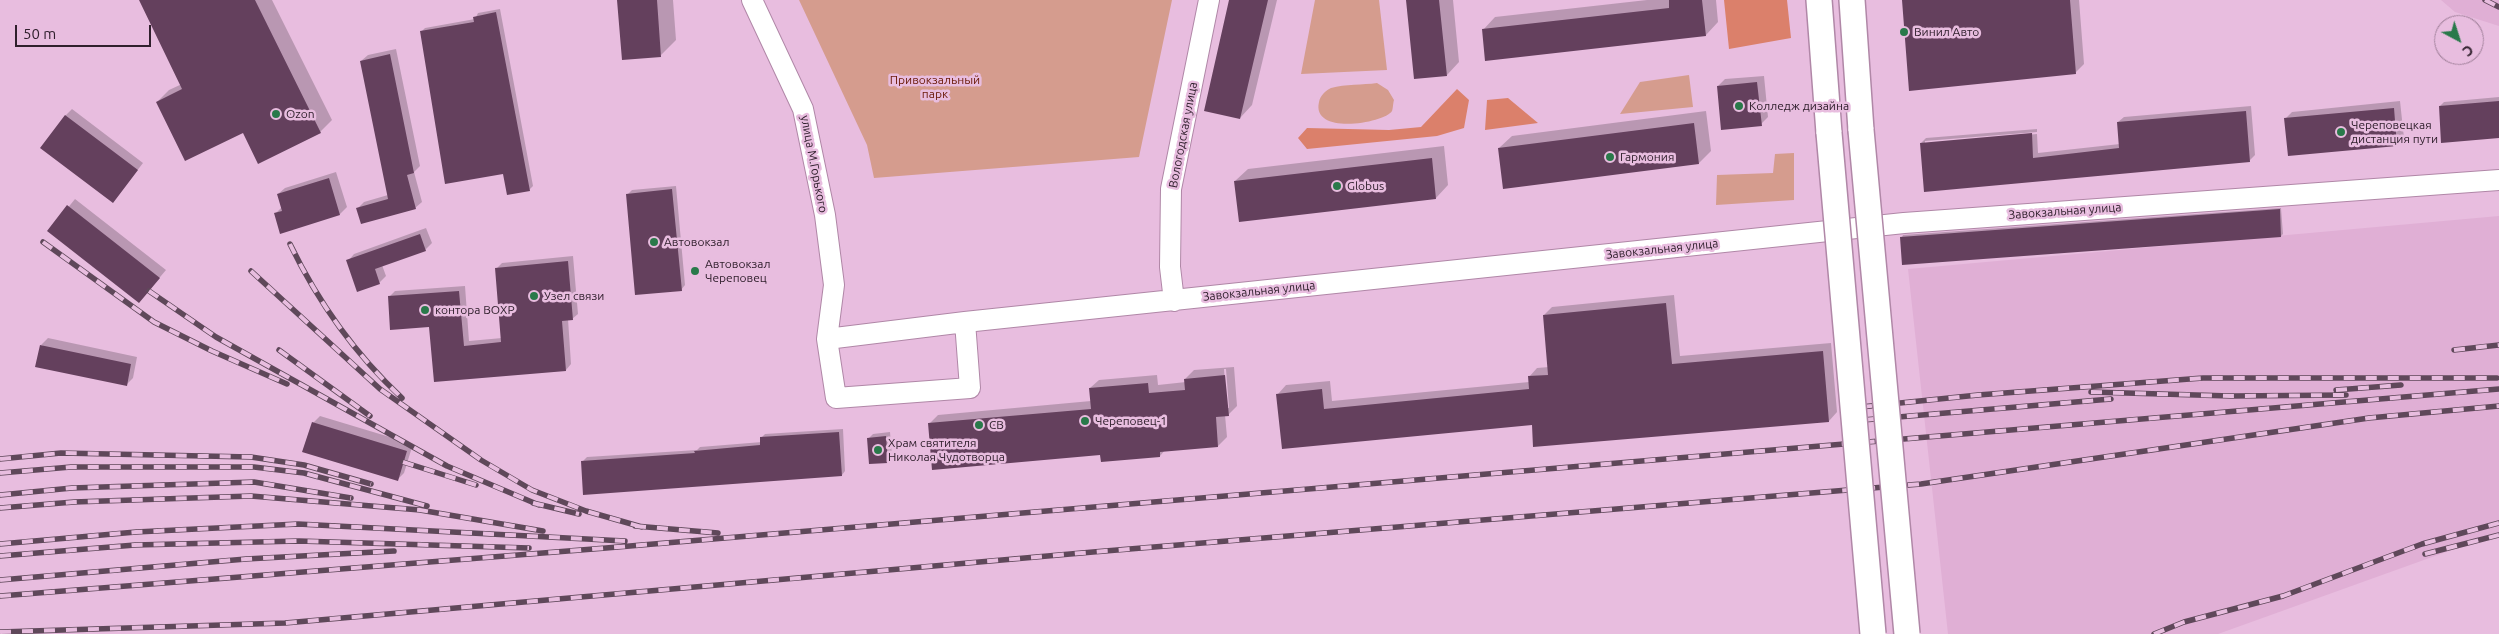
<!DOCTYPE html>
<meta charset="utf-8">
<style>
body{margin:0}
#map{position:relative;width:2499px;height:634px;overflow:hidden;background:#e8bddf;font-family:Ubuntu,sans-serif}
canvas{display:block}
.north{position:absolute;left:2434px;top:15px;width:50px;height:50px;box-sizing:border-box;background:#e8bddf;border:1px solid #9e7e98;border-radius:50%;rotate:140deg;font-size:14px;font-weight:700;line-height:20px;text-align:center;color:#30202d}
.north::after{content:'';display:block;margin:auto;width:18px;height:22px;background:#29794a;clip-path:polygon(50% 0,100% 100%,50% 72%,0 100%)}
.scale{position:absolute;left:15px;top:25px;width:136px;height:22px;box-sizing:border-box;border:2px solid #30202d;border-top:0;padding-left:6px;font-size:15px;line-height:18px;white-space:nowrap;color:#30202d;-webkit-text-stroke:4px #e8bddf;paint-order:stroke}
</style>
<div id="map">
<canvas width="2499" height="634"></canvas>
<div class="north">С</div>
<div class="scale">50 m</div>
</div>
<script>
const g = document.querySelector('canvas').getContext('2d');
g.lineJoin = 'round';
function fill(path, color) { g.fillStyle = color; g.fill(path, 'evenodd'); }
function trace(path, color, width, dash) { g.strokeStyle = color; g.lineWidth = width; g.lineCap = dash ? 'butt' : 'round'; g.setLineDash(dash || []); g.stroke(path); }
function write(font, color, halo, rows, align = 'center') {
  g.font = font + ' Ubuntu,sans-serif'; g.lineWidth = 5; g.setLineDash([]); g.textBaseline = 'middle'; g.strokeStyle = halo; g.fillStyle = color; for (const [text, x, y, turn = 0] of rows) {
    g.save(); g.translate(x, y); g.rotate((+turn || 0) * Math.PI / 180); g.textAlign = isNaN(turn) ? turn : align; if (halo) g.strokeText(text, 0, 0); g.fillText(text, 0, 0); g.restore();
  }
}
fill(new Path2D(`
 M2441,0H2499V26L2455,12Z
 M2499,216V533L2218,634H1948L1908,269Z`), '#e0afd5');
fill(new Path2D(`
 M799,0H1172L1139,157L874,178L867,145Z
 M1315,0H1379L1387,70L1301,74Z
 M1689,75L1693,107L1620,114L1640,82Z
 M1377,83L1388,90L1394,100C1393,103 1393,109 1392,111C1385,123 1311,136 1319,102C1320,96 1326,90 1331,88C1345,84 1363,85 1377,83Z
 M1794,153V200L1716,205L1717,175L1773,173L1775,154Z`), '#d59c8e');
fill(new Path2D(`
 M1724,0H1787L1791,38L1729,49Z
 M1457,89L1469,100L1464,128L1437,136L1307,149L1298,138L1307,128L1389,130L1421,127Z
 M1508,98L1538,123L1485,130L1487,100Z`), '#db806b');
fill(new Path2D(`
 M140,0H272L332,120L320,132L243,131L157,102L169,90L182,84Z
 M618,0H673L676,40L661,55Z
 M1230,0H1277L1252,105L1240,118Z
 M1407,0H1453L1459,62L1447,75Z
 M1647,0H1716L1718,22L1706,35L1486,60L1483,30L1495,17Z
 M1903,0H2079L2084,64L2075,73Z
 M500,9L533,186L529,190L504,172L421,32L425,28L475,19L478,13Z
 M396,49L420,166L414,172L422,202L415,208H358L364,202L388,195L361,61L368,55Z
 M1764,76L1768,117L1761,124L1718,86L1725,79Z
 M2499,97V137L2440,106L2444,102Z
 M2400,101L2404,138L2397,145L2289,155L2286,118L2292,112Z
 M2251,106L2255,155L2249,161L1925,190L1921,143L1926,138L2037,129V132L1925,141V144L2037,134L2038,153L2120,144L2118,122L2124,117Z
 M72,109L143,163L113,202L65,116Z
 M1706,111L1711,151L1699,163L1499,148L1512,136Z
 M1444,146L1448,185L1436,198L1240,220L1235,181L1248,169Z
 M336,172L347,207L340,214L281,232L275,214L282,207L278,194L285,188Z
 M676,186L685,285L681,290L628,194L632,190Z
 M75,199L166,270L139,302L49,231Z
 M2281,208L2283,234L2281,236L1902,237L1903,235Z
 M426,228L432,243L425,250L382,265L386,276L379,283L348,261L354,254Z
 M573,256L578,314L572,319H568L571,364L566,370L435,381L430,326L389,297L395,291L465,286L469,341L502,338L496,269L502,263Z
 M1674,295L1680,356L1831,343L1837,412L1829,421L1533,424L1283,447L1278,394L1286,385L1330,381L1332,401L1529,382V377L1537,368L1549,367L1544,315L1552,307Z
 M48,338L137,357L133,378L126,385L41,345Z
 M1234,367L1237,406L1228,415H1225L1227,437L1218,446L1165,450L1160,456L1101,454L929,424L938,415L1091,401L1090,388L1099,380L1157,375L1158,385L1186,382L1185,379L1194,370ZM1224,369H1226L1229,408H1227Z
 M320,416L413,444L404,473L397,480L313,423Z
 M843,429L845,471L842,475L583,461L587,457L697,450L700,447L762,442L761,438L765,434Z
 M890,432L892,457L888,462L869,438L873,434Z`), '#0003');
fill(new Path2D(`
 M139,0H255L321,133L258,164L243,133L185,161L156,102L182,89Z
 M617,0H657L661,57L622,60Z
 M1229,0H1268L1240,119L1204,111Z
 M1406,0H1439L1447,76L1414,79Z
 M1669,0H1702L1706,36L1485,61L1482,29L1669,8Z
 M1902,0H2070L2076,74L1909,91Z
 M496,12L530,191L507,195L503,174L445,184L420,31L474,22L473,17Z
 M390,54L414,173L407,175L416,209L361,224L356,208L388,199L360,61Z
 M1757,82L1762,126L1721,130L1717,86Z
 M2499,101V138L2441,143L2439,106Z
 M2394,108L2397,146L2288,156L2284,118Z
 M2246,111L2250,162L1924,192L1920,143L2032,133L2033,158L2119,148L2117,122Z
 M65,115L138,170L113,203L40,148Z
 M1694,123L1699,164L1503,189L1498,148Z
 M1432,158L1436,199L1239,222L1234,181Z
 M329,178L340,215L280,234L274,213L282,211L277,194Z
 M672,189L682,291L635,295L626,194Z
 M67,205L160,278L139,303L47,231Z
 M2280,209L2281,237L1902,265L1900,237Z
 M420,234L426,251L375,269L380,284L357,292L346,260Z
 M568,261L573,320L562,321L566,371L434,382L429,327L390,330L388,296L459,291L464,346L501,342L495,268Z
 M1666,303L1672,364L1823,351L1829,422L1533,447L1532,425L1282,449L1276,394L1322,389L1324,409L1529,389L1528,376L1548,375L1543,315Z
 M40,345L131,364L127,386L35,367Z
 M1225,375L1229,416L1216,417L1218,447L1160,452V457L1101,462L1100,455L932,470L928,423L1091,409L1089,388L1148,383L1149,393L1185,390L1184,379Z
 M312,422L407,451L398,481L302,452Z
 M839,432L842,476L583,495L581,461L695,453L694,451L760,445V437Z
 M886,436L888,463L869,464L867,438Z`), '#64405d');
const minor = new Path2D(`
 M752,0L803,109L825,215L834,285L827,339L836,398L970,388L965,322
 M1174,301L1170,267L1171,189L1209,0
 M827,339L965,322L1904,223L2499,180`);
const major = new Path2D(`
 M1819,0L1829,133
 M1852,0L1861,130`);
trace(minor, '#b087a7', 22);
trace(major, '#b087a7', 28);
trace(minor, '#fff', 20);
trace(major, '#fff', 25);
const rail = new Path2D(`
 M2485,0L2499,7
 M43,242L154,322L212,351L287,384
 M290,244C318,302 355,354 402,398
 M251,271L380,389L481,460L532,490L586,511L642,527
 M149,291L216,337L447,466L539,505
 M279,350L370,416
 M2454,350L2499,345
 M2336,390L2401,385
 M2091,392L2231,396L2346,395
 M1861,407L1978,395L2203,378H2497
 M1863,420L2111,399
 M0,459L61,453L251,457L304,465L371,484
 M403,462L476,485
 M0,473L71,467H254L304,473L427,506
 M0,495L72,488L254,482L351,498
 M533,503L579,514
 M0,508L74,502L251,496L420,510L543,531
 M635,526L718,533
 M0,544L136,532L298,524L625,541
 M2425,554L2499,535
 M0,556L135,545L299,541L529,548
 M0,580L246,559L394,551
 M0,596L606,548L2499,389
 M0,632L285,623L1093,552L1921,484L2369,418L2499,406
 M2154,634L2184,622L2283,596L2422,544L2499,523`);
trace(rail, '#5f485a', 5.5);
trace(rail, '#e8bddf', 4, [11]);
const majorBridge = new Path2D(`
 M1861,130L1907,634
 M1829,133L1873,634`);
trace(majorBridge, '#b087a7', 28, []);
trace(majorBridge, '#fff', 25);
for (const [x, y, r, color] of [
 [1904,32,5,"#29794a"],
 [1739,106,5,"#29794a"],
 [276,114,5,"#29794a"],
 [2341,132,5,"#29794a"],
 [1610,157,5,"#29794a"],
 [1337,186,5,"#29794a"],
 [654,242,5,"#29794a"],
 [695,271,5,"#29794a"],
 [534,296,5,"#29794a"],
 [425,310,5,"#29794a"],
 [1085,421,5,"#29794a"],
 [979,425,5,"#29794a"],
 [878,450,5,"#29794a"]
]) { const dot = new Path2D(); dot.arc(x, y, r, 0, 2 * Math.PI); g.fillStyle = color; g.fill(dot); trace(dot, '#e8bddf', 2); }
write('12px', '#30202d', '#e8bddf', [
 ["Винил Авто",1914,32],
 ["Колледж дизайна",1749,106],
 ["Ozon",286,114],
 ["Череповецкая",2351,125],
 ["дистанция пути",2351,139],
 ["Гармония",1620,157],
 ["Globus",1347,186],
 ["Автовокзал",664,242],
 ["Автовокзал",705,264],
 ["Череповец",705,278],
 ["Узел связи",544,296],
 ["контора ВОХР",435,310],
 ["Череповец-1",1095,421],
 ["СВ",989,425],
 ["Храм святителя",888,443],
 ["Николая Чудотворца",888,457]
], 'left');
write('12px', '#691805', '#e8bddf', [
 ["Привокзальный",935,80],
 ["парк",935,94]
]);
write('12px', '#30202d', '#e8bddf', [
 ["Вологодская улица",1183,135,-79],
 ["улица М.Горького",814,164,79],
 ["Завокзальная улица",2065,211,-4],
 ["Завокзальная улица",1662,249,-6],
 ["Завокзальная улица",1259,291,-6]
]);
</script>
